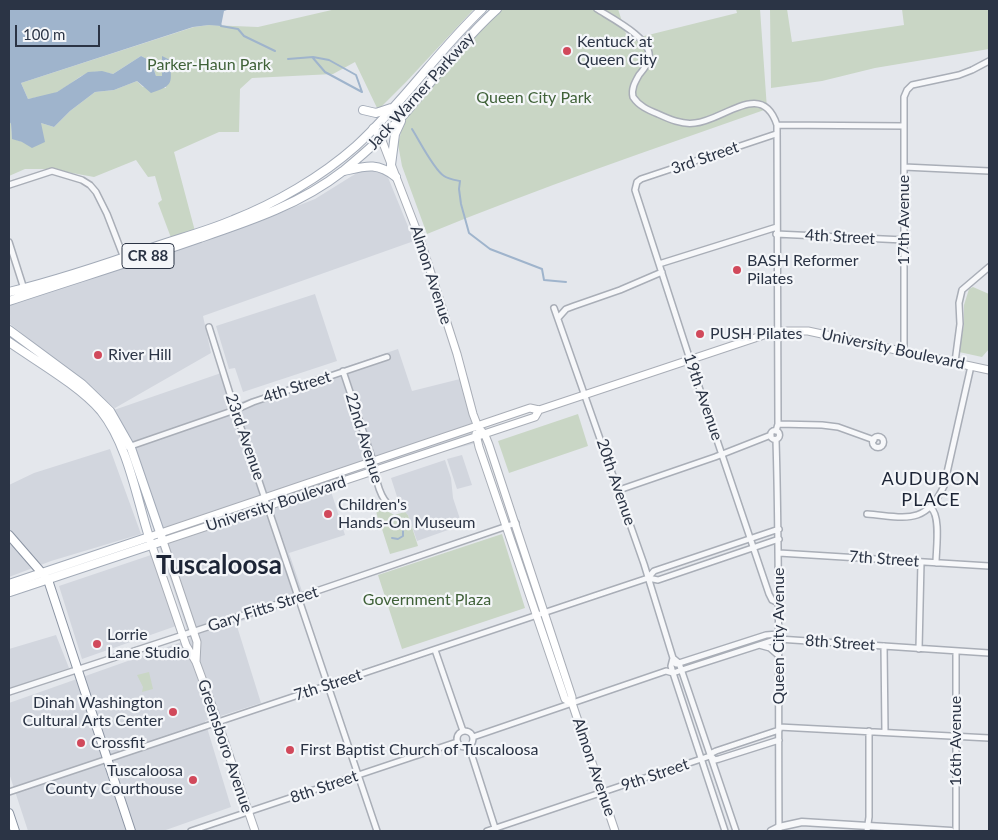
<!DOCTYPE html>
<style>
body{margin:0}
#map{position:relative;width:998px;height:840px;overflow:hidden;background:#e4e7ec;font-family:Lato,sans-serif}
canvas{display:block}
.frame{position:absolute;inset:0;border:10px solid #2b3445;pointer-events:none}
.scale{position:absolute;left:15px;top:25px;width:85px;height:22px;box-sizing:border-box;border:2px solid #2b3445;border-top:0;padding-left:6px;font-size:15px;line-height:18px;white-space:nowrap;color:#2b3445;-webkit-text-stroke:4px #f4f6f9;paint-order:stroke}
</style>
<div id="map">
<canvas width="998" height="840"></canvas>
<div class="frame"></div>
<div class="scale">100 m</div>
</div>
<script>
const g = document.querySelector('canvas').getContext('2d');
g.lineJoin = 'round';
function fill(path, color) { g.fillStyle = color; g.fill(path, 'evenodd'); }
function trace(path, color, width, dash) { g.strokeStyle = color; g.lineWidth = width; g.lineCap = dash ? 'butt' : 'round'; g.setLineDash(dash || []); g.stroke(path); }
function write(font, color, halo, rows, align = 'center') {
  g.font = font + ' Lato,sans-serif'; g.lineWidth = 4.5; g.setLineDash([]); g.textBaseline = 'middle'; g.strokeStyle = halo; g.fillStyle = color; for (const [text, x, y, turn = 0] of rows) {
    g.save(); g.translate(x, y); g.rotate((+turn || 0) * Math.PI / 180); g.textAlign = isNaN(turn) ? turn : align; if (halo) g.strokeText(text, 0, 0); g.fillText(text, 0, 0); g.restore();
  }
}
fill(new Path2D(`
 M373,169L387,175L414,241L203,316L211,353L115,408L9,323V305L277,214L315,199L360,171Z
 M315,294L337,361L243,392L235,368L229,369L216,326Z
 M398,349L412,391L468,377L484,441L328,482L345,535L289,553L305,600L236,623L261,703L205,721L231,807L163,831H28L9,773V703L190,639L114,410L224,372L237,403Z
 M110,449L141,534L51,561L9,577V485L34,473Z
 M462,455L472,485L457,489L447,459Z
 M445,460L451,478L453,498L462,525L417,541L408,515L401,509L391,478Z
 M151,555L176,626L82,659L59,586Z
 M56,635L69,668L9,689V649Z`), '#d2d6de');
fill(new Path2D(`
 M336,9H474L406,82L378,110L355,62L333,74L252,78L240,89L239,132H219L174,152L196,235L173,243L158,203L162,200L155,176L148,177L136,160L94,177L50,169H25L9,176V121L11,124L12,138L22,142L41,123L54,127L70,111L95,92L114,90L137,81L143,87L166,88L162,56V77L156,76L151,61L141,56L113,74C83,67 82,78 59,91C50,96 38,97 28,99L21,83L194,27L209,25L258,27Z
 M497,9H618L628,40L737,13L736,9H760L767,109C653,149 539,188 427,234L402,166L398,144L406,112Z
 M770,9H787L792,42L904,25L902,9H989V49L875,68L822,81L771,88Z
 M973,287L989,294V349L982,357L959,352L964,325V305L969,289Z
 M578,414L588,446L509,473L498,441Z
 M383,508L394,515L405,512L408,515L418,546L390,554L381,526L385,524L382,518L378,519L376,511Z
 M502,534L525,608L402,649L378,575Z
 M149,672L153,689L142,692L143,687L137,675Z`), '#c9d6c5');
fill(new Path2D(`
 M9,9H230L224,11L221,26L209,25L193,27L21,83L28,99L57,92L88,72L102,71L113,74L141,56L151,61L156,76H162V56L170,60C171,83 175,85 151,93L137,81L114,90L95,92L70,111L54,127L41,123L45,142L32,148L22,142L12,139L11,124L9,121Z`), '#9fb4cc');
trace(new Path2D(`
 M220,24L221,26L238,29L244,36L275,51
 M313,58L325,72L362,92
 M288,59L313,57L329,60L356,75L362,92
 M412,129C419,140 434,170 444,176C448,179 455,180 460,181L459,189L461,204L469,233L490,249L542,269L544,280L566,282
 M403,521L404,527
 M392,538L398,539L403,536V531`), '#9fb4cc', 2);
const minor = new Path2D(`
 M597,9C611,18 653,39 649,58C648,65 643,70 639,75C635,82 631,89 633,97C639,106 648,110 658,114C669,119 682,125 695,123C723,121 762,79 777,125L778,424L776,431
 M777,125L904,126
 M776,134L641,179L637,182L635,190L695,375L769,594L772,600L779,603
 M904,167L989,171
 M9,185L52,171L82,180L90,185L96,192L107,214L124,258
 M776,234L904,240
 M9,242L24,289
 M659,264L777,227
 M554,308L644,564L673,658L671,666L673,673L725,831
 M558,318L566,309L574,306L620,290L662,272
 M209,327L235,410L377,831
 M904,351V97L907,90L912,85L959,75L972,70L989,61
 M955,362L960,324L959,303L962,290L989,267
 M343,371L373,461C375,474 378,493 387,503
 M778,424L822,425L838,427L874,440
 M770.5 435a4.5 4.5 0 1 1 9 0a4.5 4.5 0 1 1-9 0Z
 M872.5 442a5.5 5.5 0 1 1 11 0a5.5 5.5 0 1 1-11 0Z
 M776,440C780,570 778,701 779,831
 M128,447L235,410L253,402L387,357
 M619,490L715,457L771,435
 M931,508C941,516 936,550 936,563
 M867,514C905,517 925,526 944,486L971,366
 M779,553L989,566
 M648,578L654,571L779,529
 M759,645L770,648L778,655
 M884,646L885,732
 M919,649L921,562
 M435,650L463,731
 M956,651V831
 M673,658L679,663L736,831
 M676,664L766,635L778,634
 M9,692L299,597L516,523
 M779,727L989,738
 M457 739a8 8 0 1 1 16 0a8 8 0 1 1-16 0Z
 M473,737L666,671L673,673L685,669L778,639L989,653
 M468,747L471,753L496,831
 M711,756L715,760L719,759L779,740
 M9,792L597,595L648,578L658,580L779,539
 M191,831L457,742
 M487,831L710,756L712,753L716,751L779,730
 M867,831L869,817V731`);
const tertiary = new Path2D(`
 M771,831L779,827L802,822L951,831`);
const secondary = new Path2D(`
 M373,128L381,138L420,239L457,354L473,414L478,427L485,435L489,445L572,697V703L615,831
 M476,434L479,447L565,699L572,703
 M196,662L197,642L163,541L535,417L539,410
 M255,831L214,711L196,662L186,645L149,537L530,408L539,410L776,331H808L989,370`);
const primary = new Path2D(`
 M363,110L376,113L391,108
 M391,165L395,134L401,121
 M344,171C366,166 377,162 396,177
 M9,292C58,280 106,264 154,247C180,238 207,231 233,220C276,203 321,177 356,146C402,104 437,52 482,9
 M9,301C72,280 137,260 200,238C250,221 301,204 343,171C366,152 388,133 407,111C436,76 464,39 497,9
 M9,330L82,384L110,411L131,448L163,541L10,592L9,591
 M9,342C36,361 80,386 101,411C128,445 136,496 149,537L9,584`);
const trunk = new Path2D(`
 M9,535L48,580L131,831
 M9,813L15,831`);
trace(minor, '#a9aeb7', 8);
trace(tertiary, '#a9aeb7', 9);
trace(secondary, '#a9aeb7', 9);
trace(primary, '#a3abb8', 10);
trace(trunk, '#8b94a3', 10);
trace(minor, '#f7f8fa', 5);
trace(tertiary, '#f7f8fa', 6);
trace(secondary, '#fff', 7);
trace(primary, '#fff', 8);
trace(trunk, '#fff', 8);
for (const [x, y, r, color] of [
 [567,51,5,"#d1495b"],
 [737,270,5,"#d1495b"],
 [700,334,5,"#d1495b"],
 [98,355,5,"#d1495b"],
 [328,514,5,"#d1495b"],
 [97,644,5,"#d1495b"],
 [173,712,5,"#d1495b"],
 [81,743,5,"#d1495b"],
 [290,750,5,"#d1495b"],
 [193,780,5,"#d1495b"]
]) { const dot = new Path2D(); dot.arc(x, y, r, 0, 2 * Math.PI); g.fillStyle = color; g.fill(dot); trace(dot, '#f4f6f9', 2); }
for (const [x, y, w] of [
 [148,256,52]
]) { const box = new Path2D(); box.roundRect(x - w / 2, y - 12.5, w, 25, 4); g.fillStyle = '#f4f6f9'; g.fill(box); trace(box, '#2b3445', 1); }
write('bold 15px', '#2b3445', null, [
 ["CR 88",148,256]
]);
write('16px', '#2b3445', '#f4f6f9', [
 ["Kentuck at",577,42],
 ["Queen City",577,60],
 ["BASH Reformer",747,261],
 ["Pilates",747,279],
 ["PUSH Pilates",710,334],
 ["River Hill",108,355],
 ["Children's",338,505],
 ["Hands-On Museum",338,523],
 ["Lorrie",107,635],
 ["Lane Studio",107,653],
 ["Dinah Washington",163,703,"right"],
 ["Cultural Arts Center",163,721,"right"],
 ["Crossfit",91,743],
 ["First Baptist Church of Tuscaloosa",300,750],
 ["Tuscaloosa",183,771,"right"],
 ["County Courthouse",183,789,"right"]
], 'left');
write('16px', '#3f6138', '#f4f6f9', [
 ["Parker-Haun Park",209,65],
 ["Queen City Park",534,98],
 ["Government Plaza",427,600]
]);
write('16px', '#2b3445', '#f4f6f9', [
 ["Jack Warner Parkway",421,91,-48],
 ["3rd Street",705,158,-19],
 ["17th Avenue",904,220,-90],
 ["4th Street",840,237,3],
 ["Almon Avenue",431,275,72],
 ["University Boulevard",893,349,12],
 ["4th Street",297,387,-18],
 ["19th Avenue",703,397,71],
 ["23rd Avenue",245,437,71],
 ["22nd Avenue",364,438,73],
 ["20th Avenue",616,482,71],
 ["University Boulevard",276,504,-18],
 ["7th Street",884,559,4],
 ["Gary Fitts Street",263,609,-18],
 ["Queen City Avenue",779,636,-90],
 ["8th Street",840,643,4],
 ["7th Street",328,685,-18],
 ["16th Avenue",956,741,-90],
 ["Greensboro Avenue",225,746,71],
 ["Almon Avenue",594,767,71],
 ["9th Street",655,775,-19],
 ["8th Street",324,787,-19]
]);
g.letterSpacing = '1px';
write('18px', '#1d2536', '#f4f6f9', [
 ["AUDUBON",931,479],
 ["PLACE",931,500]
]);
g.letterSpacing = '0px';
write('bold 26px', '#1d2536', '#f4f6f9', [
 ["Tuscaloosa",219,566]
]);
</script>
